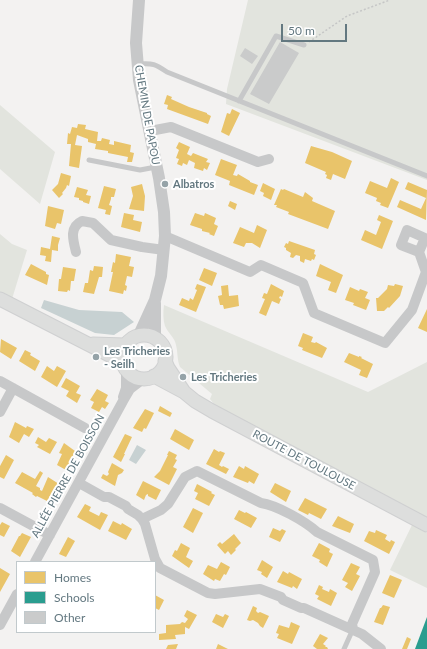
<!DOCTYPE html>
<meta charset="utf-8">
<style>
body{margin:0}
#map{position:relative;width:427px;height:649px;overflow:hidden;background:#f3f2f1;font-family:Lato,sans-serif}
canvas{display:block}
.legend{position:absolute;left:16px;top:561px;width:140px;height:72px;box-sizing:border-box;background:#fff;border:1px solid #c1c9cc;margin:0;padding:5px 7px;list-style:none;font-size:12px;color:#637880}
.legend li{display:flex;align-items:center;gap:8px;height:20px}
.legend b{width:20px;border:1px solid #c1c9cc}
.scale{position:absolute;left:281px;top:24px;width:66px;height:18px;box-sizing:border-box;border:2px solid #637880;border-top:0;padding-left:5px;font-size:12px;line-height:14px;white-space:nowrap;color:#637880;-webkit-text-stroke:3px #fff;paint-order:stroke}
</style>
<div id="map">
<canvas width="427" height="649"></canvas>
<ul class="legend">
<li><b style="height:11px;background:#e9c46a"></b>Homes</li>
<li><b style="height:11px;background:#2a9d8f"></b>Schools</li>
<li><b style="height:11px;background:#cacbcb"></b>Other</li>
</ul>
<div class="scale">50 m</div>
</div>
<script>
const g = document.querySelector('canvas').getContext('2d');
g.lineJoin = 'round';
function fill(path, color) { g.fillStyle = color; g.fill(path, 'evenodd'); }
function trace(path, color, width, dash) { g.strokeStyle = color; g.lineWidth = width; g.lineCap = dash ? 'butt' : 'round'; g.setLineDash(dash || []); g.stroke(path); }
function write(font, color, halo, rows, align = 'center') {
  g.font = font + ' Lato,sans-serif'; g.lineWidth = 4; g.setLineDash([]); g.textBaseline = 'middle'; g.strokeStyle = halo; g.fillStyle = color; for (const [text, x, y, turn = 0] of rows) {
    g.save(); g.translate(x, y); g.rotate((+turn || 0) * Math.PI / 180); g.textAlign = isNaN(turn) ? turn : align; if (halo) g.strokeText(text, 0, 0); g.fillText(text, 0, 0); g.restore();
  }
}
fill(new Path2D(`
 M248,0H427V180L226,104L227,89Z
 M0,105L55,152L40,204L0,169Z
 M0,234L12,244L27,250L12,299L0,293Z
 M164,305L368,392L427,362V520L218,409L210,399L212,394L180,367C177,360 178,353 176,345C175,338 168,333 165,326C163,320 163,312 164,305Z
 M412,525L427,533V588L390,570Z`), '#e2e4de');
fill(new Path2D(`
 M44,300L79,310L122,312L134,322L114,335L95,333L41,308Z
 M137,445L146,450L136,464L129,460Z`), '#c7d1d2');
fill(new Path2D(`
 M167,95L172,97L171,99L189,107L207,113V114L211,116L208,124L167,109L168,105L164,104Z
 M232,109L240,113L229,136L221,132L227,113L230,114Z
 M78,124L86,125L85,129L98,132L97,141H101L102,138L110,140L109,144L114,145V141L131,145L130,152L134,153L132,162H127L128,157L108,153V151L95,149L96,144L88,142V139L77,135L75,145L82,146L79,168L69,166L71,144H67L68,133L70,134L72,127L77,128Z
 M179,142L190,147L187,154L191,156L193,153L208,159L206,162L210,163L207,170L204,168L203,171L194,168L195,163L189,160L187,165L183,163L182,166L177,164L179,159L176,158L179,150L176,148Z
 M311,146L332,152L352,161L345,179L333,174L331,180L326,178L327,175L325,174L326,172L305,163Z
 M221,159L237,165L233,175L237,176L238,174L250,181V182L258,185L254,195L229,185L230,181L215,175Z
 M61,173L71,176L69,186L67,185L66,188L62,193L63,194L59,198L52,190L58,184Z
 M391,178L399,182L388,208L380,205L381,203L376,201L377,198L365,193L370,181L387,188Z
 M408,182L427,190L426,220L397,207L400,200L421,209L426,198L405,189Z
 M263,183L275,189L271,200L263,196L264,193L260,191Z
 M142,184L145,196L144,211L129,209L133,196L131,187Z
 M104,186L116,189L114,197H111V199L109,205L112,206L110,215L105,214L106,210L98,208Z
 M77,187L88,190L86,195L91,196L89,204L83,202V201L79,200V198L74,197Z
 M281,189L283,190L284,189L303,197L305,192L313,198L312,201L335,211L328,229L288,214L289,212L276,207L277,205H274Z
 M230,201L237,204L235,210L228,206Z
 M48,206L64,210L61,224L57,223L55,229L45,226Z
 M124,213L134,215L133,220L142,222L140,232L121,227Z
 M195,213L204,216L205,213L216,218L214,224L218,226L214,236L209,234L210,233L202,231V229L190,225Z
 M379,215L393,221L382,249L361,240L365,230L376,235L381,222L377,220Z
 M257,225L267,230L260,248L252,243H246L244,247L233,243L240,227L254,233Z
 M52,236L60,238L58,245V251L52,250L51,262L45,261L46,256L40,255L41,247L50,249Z
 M289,241L315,250L314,254L316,255L314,260L312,259L311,261L305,259L304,263L300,261V256L296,255L293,258L290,257L291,253L286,250V248L284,247L286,243L288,244Z
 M116,254L131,257L129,266L134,267L132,277L127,276L125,285L127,286L126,291L124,290L123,294L109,291L113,272H111L113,262L115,263Z
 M31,264L46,272V274L49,275L47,285L25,275Z
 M320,264L343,275L336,293L328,290L331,282L316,276Z
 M94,266L103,267L102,277H99L94,294L83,292L85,283H88L90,270L93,271Z
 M63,267L76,269L74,281H71L70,291L68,290L67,292L58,291L59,279H61Z
 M204,268L217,273L212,286L199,280Z
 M197,284L206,287L196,312L179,305L182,298L189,301L190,298L193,300L197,290L195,289Z
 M271,284L284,291L282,297L280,296L279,298L281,299L279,304L272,301L266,316L259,313L265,299L262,298L264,293L267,294Z
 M395,284L403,286L400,296L389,308L388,307L384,311H377L376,298H378L387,289L388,285L394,286Z
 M228,285L229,296L238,295L239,306L224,309L223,305H220L218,296L222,295L221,286Z
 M350,287L359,291L360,289L368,292L365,298L370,300L366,310L353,305L354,303L345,300Z
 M427,309V332L418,328Z
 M303,333L313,337L311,342L315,343L316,342L327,348L322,358L302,350L303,348L298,346Z
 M1,339L17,348L11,359L0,352Z
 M25,350L31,353L30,355L40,361L35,371L19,361Z
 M349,353L359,357V356L362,357L361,358L373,364L367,378L359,375L361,370L344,362Z
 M47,366L54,371L57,366L66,371L57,387L41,377Z
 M66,378L80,386L76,393L81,395L77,403L66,396L69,391L61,387Z
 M97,389L108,395L105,401L109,403L105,409L102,407L99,412L91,408L94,402L90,400Z
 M160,406L172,413L170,417L158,411Z
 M145,409L154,413L146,429L144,428L142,432L133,428Z
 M15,422L26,428L27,426L34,429L29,437L24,434L19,443L9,437Z
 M175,429L194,440L189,450L170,439Z
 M125,434L132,437L124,454H125L121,462L113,457Z
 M38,437L46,442L49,438L57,442L50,454L37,447L39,445L35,443Z
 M64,443L75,451L66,470L57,465L62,454L59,453Z
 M214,449L219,452L220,451L225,453L219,465L222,467L223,466L229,469L226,474L206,464Z
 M169,451L177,455L175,459L177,460L173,467L177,469L169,485L154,477L160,471L168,455H167Z
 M6,455L14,460L4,479L0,477V466Z
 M112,463L124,470L122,473L118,475L115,486L101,478L103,474L107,476L109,474L108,472Z
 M239,466L244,469L245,466L259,474L254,484L249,481L248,483L233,477Z
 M40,471L43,473L36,486L40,488V490L42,491L48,477L59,484L52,497L50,496L47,501L37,496L36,497L32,494L33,493L15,483L22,472L35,479Z
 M143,481L161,490L156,500L148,496V494L146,495L144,500L136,495Z
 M275,483L291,491L286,502L270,492Z
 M197,484L212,492L211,493L215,495L209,506L195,499L198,493L194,491Z
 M305,498L327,509L321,519L309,513L308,515L298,510Z
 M85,504L91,507L89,511L99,516L101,512L108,515L100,530L77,517Z
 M193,508L203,513L193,533L183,527Z
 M239,510L245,513L246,512L257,518L251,528L234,519Z
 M338,516L354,524L350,533L332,526Z
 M113,521L121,525L122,523L132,529L126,540L108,531Z
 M2,522L10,526L4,537L0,535V525Z
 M273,528L280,531L282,529L286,531L280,542L269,537Z
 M376,530L387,535L385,539L390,542L391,540L395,542L389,554L364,541L369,531L375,533Z
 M22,533L31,537L20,557L11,551L19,536H20Z
 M234,534L241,543L235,549L236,550L231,555L228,551L225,554L217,545L220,542L222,544Z
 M68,537L75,541L66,557L59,554Z
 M181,543L190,548L186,557L193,561L189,568L172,556L175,550L177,551Z
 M319,543L330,549L329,552L333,554L327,567L319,562L320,560L312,556Z
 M262,560L273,567L267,578L261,574L262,572L257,570Z
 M221,562L230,567L226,575L224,574L220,581L215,579L214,581L203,574L208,565L217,569Z
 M351,563L360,567L356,574L360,576L352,591L345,587L348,583L342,580Z
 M0,568L10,574L0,592Z
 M283,571L288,574L289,572L302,579L297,589L293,586L292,588L277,582Z
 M390,575L402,580L394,598L382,593Z
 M319,585L323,587L322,589L329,592L330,589L337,593L331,606L317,599L319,596L315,594Z
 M155,595L164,600L159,610L155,608Z
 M383,605L390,607L383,625L374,622L380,608H381Z
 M253,606L257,608L256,611L258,613L260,612L269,616L263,628L260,626L258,623L253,620L250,621L247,620Z
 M187,610L197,615L189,629L185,627V634L175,635L176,639L159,640V634L166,633V625L180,624L182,622L185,623L188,619L184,616Z
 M216,614L223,617L225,614L229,616L223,628L212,622Z
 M291,622L300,626L292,644L277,638L279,634L276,633L279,625L289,628Z
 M320,634L328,638L323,644L326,646L325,647H327L328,649H317L313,646Z
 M407,637L411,639L407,649H402Z
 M178,644L176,649H166L168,645Z
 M218,644L228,649H216Z`), '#e9c46a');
fill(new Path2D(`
 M427,617V649H415Z`), '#2a9d8f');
fill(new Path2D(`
 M280,42L299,53L269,104L250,94Z
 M245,48L258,56L252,64L240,56Z`), '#cacbcb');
const secondary = new Path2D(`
 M0,299L123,362
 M122 357a22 22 0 1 1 44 0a22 22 0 1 1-44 0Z
 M93,344L125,345
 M165,361L168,368L184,392
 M154,376L184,392L195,401L212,411L427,525`);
trace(secondary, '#cfd0d1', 15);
trace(new Path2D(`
 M309,42L347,16L390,0`), '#c5c6c6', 1.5, [2, 2]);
trace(new Path2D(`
 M139,64C153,63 155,64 167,72L427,176
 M239,101L276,36L304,45
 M89,160L140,170L156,167
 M344,649L353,629`), '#c7c8c9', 5);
trace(new Path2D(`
 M150,131L171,127L258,162L269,159
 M165,236L250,272L261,265L303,283L314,313L385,343L412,310L426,272L419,252L425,238L407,230L401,245L419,252
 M76,252C73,240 69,227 82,221L93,223L111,240L142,247L164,250
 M0,381L85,428
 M123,397L126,388V369
 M0,412L13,388
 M79,483L104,497H109L126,506L128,509L138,515L142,519L145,524L155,559L160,568L208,593L215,594L260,589L281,597L283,600L301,608H304L362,634L381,649
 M0,508L50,535
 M142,519L161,510L168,504L185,477L197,471L261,503C276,505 305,521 317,532L373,560L375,572L352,624L353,629
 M35,562L123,401L130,389L143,379
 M0,625L17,594`), '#c7c8c9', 10);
trace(new Path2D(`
 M155,303V338
 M139,335L155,300L161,276L165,236L164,212L159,178L139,80L136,43L139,0`), '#c7c8c9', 12);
trace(secondary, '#dddedd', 13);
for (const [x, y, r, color] of [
 [165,184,4,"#95a3a8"],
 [96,357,4,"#95a3a8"],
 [183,377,4,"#95a3a8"]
]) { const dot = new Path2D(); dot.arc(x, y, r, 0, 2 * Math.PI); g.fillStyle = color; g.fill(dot); trace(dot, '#fff', 1.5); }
write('11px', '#637880', '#fff', [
 ["CHEMIN DE PAPOU",147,115,80],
 ["ROUTE DE TOULOUSE",304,460,28],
 ["ALLÉE PIERRE DE BOISSON",68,476,-61]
]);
write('bold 11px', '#637880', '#fff', [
 ["Albatros",173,184],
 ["Les Tricheries",104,351],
 ["- Seilh",104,364],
 ["Les Tricheries",191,377]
], 'left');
</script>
